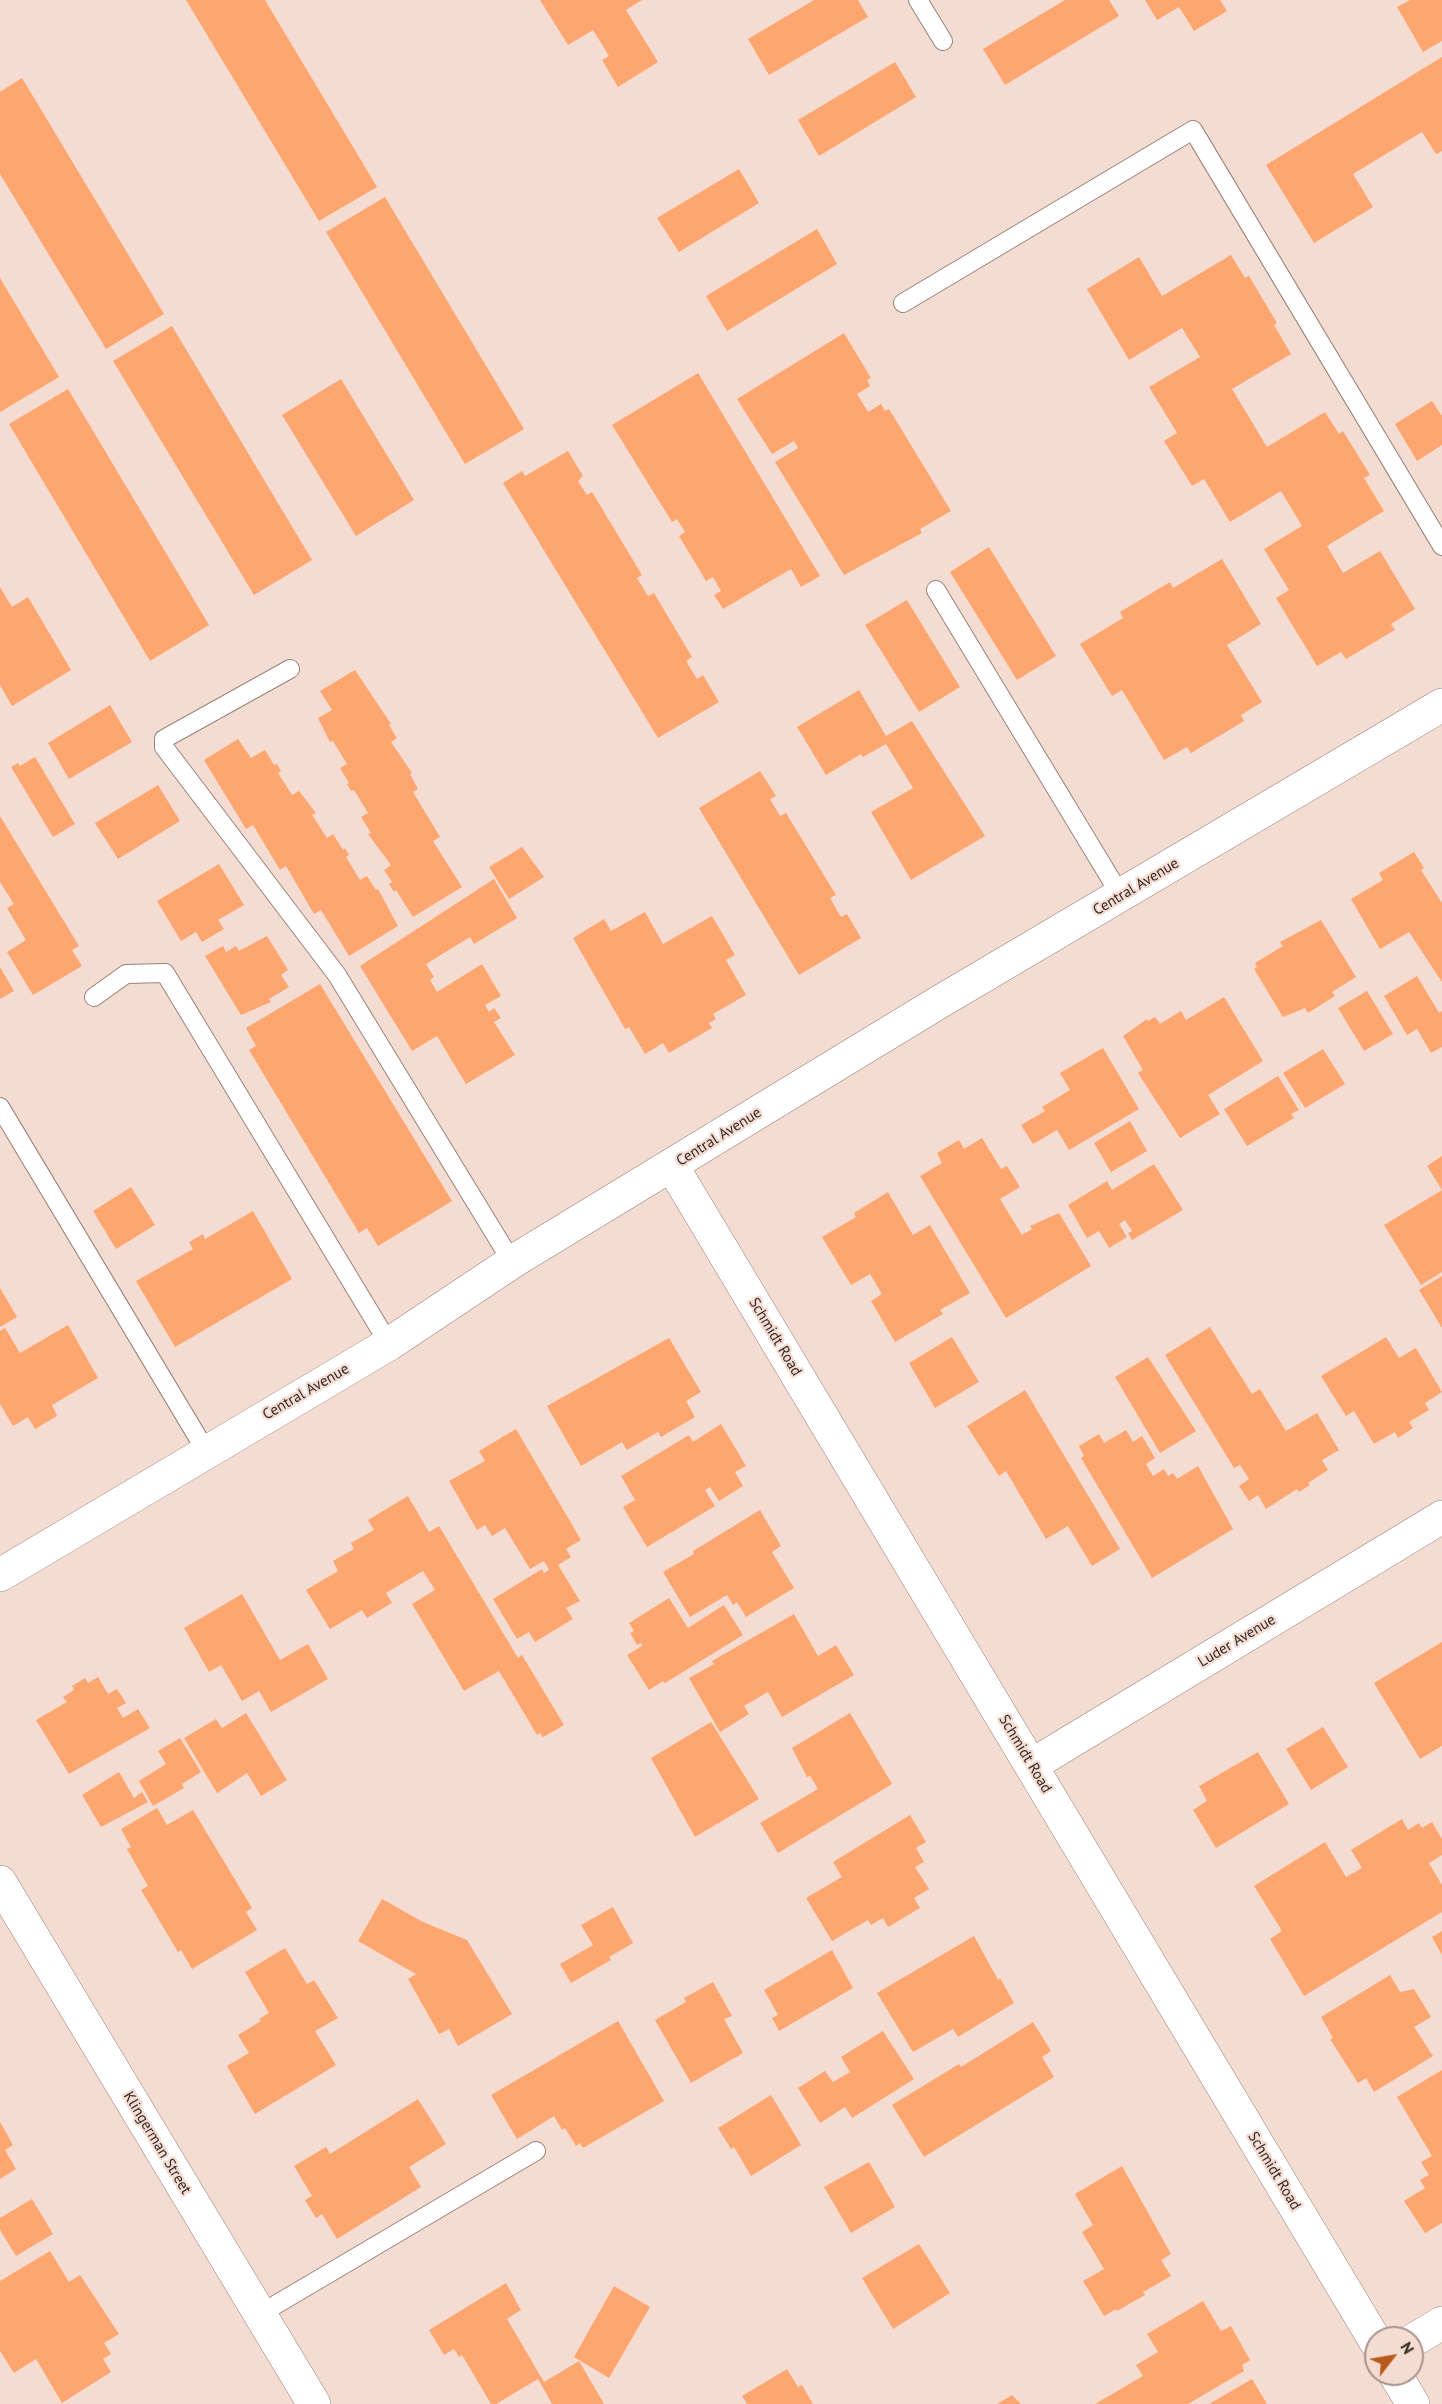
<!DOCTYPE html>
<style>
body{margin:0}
#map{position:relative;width:1442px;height:2404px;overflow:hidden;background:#f5dcd2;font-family:"PT Sans",sans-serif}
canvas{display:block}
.north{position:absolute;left:1364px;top:2326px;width:60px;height:60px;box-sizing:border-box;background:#f5dcd2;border:2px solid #a7948d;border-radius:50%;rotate:59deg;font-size:16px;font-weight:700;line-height:24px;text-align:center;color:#322925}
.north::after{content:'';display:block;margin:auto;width:21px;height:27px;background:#ba591c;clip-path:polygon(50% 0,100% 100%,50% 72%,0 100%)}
</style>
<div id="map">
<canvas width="1442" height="2404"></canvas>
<div class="north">N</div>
</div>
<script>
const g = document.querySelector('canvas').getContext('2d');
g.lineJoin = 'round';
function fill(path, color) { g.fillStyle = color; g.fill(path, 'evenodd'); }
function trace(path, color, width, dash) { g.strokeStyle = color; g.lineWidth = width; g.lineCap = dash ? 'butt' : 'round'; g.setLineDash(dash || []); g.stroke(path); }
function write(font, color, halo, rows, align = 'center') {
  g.font = font + ' "PT Sans",sans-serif'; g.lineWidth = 4.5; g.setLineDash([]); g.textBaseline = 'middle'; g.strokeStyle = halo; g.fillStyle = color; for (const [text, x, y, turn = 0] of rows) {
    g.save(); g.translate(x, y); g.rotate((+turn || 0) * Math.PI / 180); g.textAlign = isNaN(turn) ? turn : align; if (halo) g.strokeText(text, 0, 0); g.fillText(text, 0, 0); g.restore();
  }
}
fill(new Path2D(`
 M186,0H265L377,187L319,221Z
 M540,0H642L626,10L658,62L618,87L602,60L609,56L593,30L568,45Z
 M814,0H858L868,17L769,75L748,39Z
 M1065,0H1109L1119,16L1005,85L983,49Z
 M1145,0H1220L1227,11L1194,31L1179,7L1157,20Z
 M1410,0H1442V41L1423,52L1397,7Z
 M1442,57V151L1436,154L1422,132L1353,174L1373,207L1314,243L1266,165Z
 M895,62L916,97L819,156L798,120Z
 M22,78L164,314L106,349L0,174V92Z
 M739,169L759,203L679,252L657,218Z
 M385,197L524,429L465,464L326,232Z
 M817,229L837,264L727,331L706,296Z
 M1231,255L1245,278L1249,276L1277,323L1274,325L1291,354L1232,389L1267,447L1325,412L1339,434L1343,431L1370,475L1364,478L1384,511L1327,546L1343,573L1380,551L1415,609L1391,624L1395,630L1346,659L1341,652L1317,666L1276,598L1289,590L1264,549L1302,526L1281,491L1230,522L1204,479L1192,486L1164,441L1177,433L1149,387L1200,357L1182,328L1129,360L1087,289L1139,257L1162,296Z
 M0,278L59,377L0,412Z
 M172,326L312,560L254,595L113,361Z
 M844,333L871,378L867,380L870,386L857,394L868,412L881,404L885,411L889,409L951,511L920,529L922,533L844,575L775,462L798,448L794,441L772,454L737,399Z
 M698,373L820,576L801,587L791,569L723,609L714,595L721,591L713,577L706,581L679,536L685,532L677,519L672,522L612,425Z
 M341,379L414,500L356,536L282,415Z
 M68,389L209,625L150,661L9,424Z
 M1432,401L1442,416V445L1417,461L1395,424Z
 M568,451L583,476L578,481L587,495L592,492L642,575L637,578L648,596L654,593L692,657L686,661L697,679L703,675L719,702L658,738L503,483L522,471L525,476Z
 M989,547L1056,656L1017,680L950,572Z
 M1222,559L1261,624L1227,645L1262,702L1241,715L1244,721L1191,753L1187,747L1164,760L1122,690L1112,696L1080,644L1123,618L1120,612L1170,582L1173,588Z
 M0,587L12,607L28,597L71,670L12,706L0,685Z
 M907,600L960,687L919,712L865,625Z
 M355,670L391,724L389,725L397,738L391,742L412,773L410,774L418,789L413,792L440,837L433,841L462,887L413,917L396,890L394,892L389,884L392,882L384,870L391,865L368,834L371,833L361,817L368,813L354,790L351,791L347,784L349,783L340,768L347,764L333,741L330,742L318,718L332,710L320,691Z
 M859,690L886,736L912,721L985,836L911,880L871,812L913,788L886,744L863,757L861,754L826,775L797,727Z
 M110,705L132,742L69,779L48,743Z
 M238,739L251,758L265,750L274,765L277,764L281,771L278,773L292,795L299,791L316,813L312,815L327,838L333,834L343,850L345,848L349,855L346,857L360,880L367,876L376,890L378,889L398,926L349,956L321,910L314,914L286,866L280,870L253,825L246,829L204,760Z
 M35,757L75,824L53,837L11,767L18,763L20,766Z
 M760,771L776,796L770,799L780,816L786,813L836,895L830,898L841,917L847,914L861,938L799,975L699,808Z
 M158,785L180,821L118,859L95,823Z
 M0,816L79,946L72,950L82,966L33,995L7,952L26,940L7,908L14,904L0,882Z
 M522,847L544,877L509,899L489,867Z
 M1414,852L1424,868L1421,870L1442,903V982L1409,932L1380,949L1351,899L1383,880L1379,873Z
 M219,864L244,905L218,920L224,929L202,942L196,932L181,941L157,901Z
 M494,879L517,918L474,944L470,937L426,964L434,977L430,980L437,992L482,964L501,996L485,1005L489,1012L494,1008L501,1018L494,1022L515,1055L466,1084L437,1036L412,1051L360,966Z
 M645,912L663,944L712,916L735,955L726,960L746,995L713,1014L716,1019L709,1023L712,1028L669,1053L663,1043L645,1054L629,1027L625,1029L573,938L604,919L611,931Z
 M1321,920L1356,977L1332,992L1335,996L1308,1013L1305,1008L1283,1017L1254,969L1257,967L1255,963L1283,946L1280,942Z
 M267,936L288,970L281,975L289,987L269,999L271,1002L241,1015L205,956L223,946L226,952L236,946L239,951Z
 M0,967L14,991L0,999Z
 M1417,976L1439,1013L1442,1011V1047L1431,1053L1417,1029L1407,1035L1384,996Z
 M320,984L452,1201L378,1246L367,1228L359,1233L249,1050L256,1046L246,1028Z
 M1367,991L1393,1034L1364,1051L1338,1008Z
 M1224,997L1263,1061L1208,1095L1220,1114L1180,1138L1138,1073L1143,1070L1123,1036L1147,1019L1148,1021L1155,1017L1160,1024L1181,1011L1186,1020Z
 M1103,1048L1139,1109L1069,1150L1057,1130L1033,1144L1021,1125L1045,1111L1042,1107L1070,1090L1060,1073Z
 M1323,1049L1345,1084L1305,1108L1283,1073Z
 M1278,1076L1299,1110L1291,1114L1294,1118L1247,1146L1224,1109Z
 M1130,1121L1147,1151L1111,1172L1094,1143Z
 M982,1138L1001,1169L1007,1166L1020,1187L1000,1199L1022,1235L1032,1229L1030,1226L1059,1213L1091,1266L1006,1318L920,1176L942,1163L937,1153L959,1140L964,1149Z
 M1442,1156V1190L1427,1166Z
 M1154,1164L1183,1210L1132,1240L1128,1233L1132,1231L1125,1220L1119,1224L1127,1237L1109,1248L1099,1231L1087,1238L1068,1205L1107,1181L1112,1190Z
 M131,1187L155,1225L116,1249L93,1211Z
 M1442,1190V1272L1421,1285L1384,1225Z
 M888,1192L913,1235L930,1225L970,1293L940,1310L943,1314L895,1342L871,1301L882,1294L870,1274L851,1285L822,1237L856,1217L854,1213Z
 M253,1211L292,1279L175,1347L136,1281L193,1249L189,1242L203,1234L205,1239Z
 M1442,1276V1328L1419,1290Z
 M0,1288L17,1317L0,1327Z
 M68,1325L98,1378L52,1405L57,1416L35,1429L28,1417L13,1426L0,1404V1331L5,1328L20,1353Z
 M1210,1327L1252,1394L1260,1389L1286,1431L1317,1413L1339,1450L1322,1460L1328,1470L1308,1483L1310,1485L1299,1492L1297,1489L1266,1509L1258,1495L1249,1501L1239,1486L1249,1479L1240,1465L1234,1468L1165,1355Z
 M952,1337L979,1382L935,1408L909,1363Z
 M1386,1337L1399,1358L1416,1348L1442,1392L1425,1403L1429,1410L1409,1422L1413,1428L1398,1438L1395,1432L1374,1444L1354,1411L1346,1416L1321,1376Z
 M669,1338L701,1392L686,1401L695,1417L661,1437L658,1432L627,1450L622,1442L581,1466L547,1406Z
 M1148,1357L1196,1431L1160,1453L1115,1377Z
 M1025,1390L1120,1549L1092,1566L1068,1526L1046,1539L1006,1471L999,1476L967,1426Z
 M721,1424L746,1466L735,1472L743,1486L719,1501L710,1487L705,1490L715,1506L647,1547L623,1507L635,1500L621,1476L689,1435L693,1442Z
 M516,1429L581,1540L566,1549L571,1557L558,1565L580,1601L566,1608L573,1619L535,1642L529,1632L517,1639L493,1599L542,1569L544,1573L549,1570L544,1561L530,1569L505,1528L492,1536L485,1525L477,1530L449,1481L485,1461L479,1451Z
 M1126,1430L1133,1442L1142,1436L1155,1458L1146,1464L1153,1476L1164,1469L1168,1476L1173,1473L1177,1479L1198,1466L1233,1529L1152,1578L1081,1458L1084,1456L1079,1446L1099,1434L1104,1443Z
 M408,1496L429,1532L439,1526L518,1658L522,1655L564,1725L543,1737L540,1733L537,1735L499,1671L464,1691L412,1604L435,1590L423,1571L386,1593L392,1603L367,1618L362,1610L330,1629L306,1590L338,1571L333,1561L354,1549L351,1543L374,1530L368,1520Z
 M760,1510L781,1546L772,1552L794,1588L746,1617L737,1602L733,1605L727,1595L690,1617L663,1572L694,1554L693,1551Z
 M242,1594L280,1660L308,1644L328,1679L271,1712L259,1691L242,1701L221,1665L209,1672L184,1628Z
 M669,1598L688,1628L724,1605L743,1635L665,1683L663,1681L649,1690L627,1655L642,1646L641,1643L637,1645L630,1633L634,1631L629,1623Z
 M794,1614L818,1656L836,1645L854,1675L782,1717L768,1692L744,1706L749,1714L720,1732L689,1678L714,1664L712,1661Z
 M1442,1642V1746L1420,1759L1374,1683Z
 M98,1677L108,1694L117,1689L126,1703L117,1708L123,1718L138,1709L150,1728L69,1774L36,1720L67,1702L63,1697L74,1690L72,1686L85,1678L88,1683Z
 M246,1713L287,1780L261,1796L247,1773L217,1793L184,1738L216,1719L222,1728Z
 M850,1713L892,1784L778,1853L760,1823L818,1789L810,1776L807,1777L792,1748Z
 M711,1722L759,1799L695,1837L651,1758Z
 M1323,1727L1348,1767L1311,1790L1286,1749Z
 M180,1738L201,1772L182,1784L184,1788L153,1806L139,1781L166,1764L158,1751Z
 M1258,1752L1289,1804L1216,1848L1193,1810L1207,1801L1199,1786Z
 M119,1772L134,1798L142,1792L148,1802L101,1827L82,1795Z
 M157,1808L167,1825L193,1810L252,1908L246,1912L257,1930L192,1969L181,1950L178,1952L141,1890L148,1886L127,1849L131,1847L121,1829Z
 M910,1815L926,1842L916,1848L924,1862L915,1867L929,1889L914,1898L920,1908L888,1927L883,1918L871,1925L868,1920L832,1941L806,1898L842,1877L833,1862Z
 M1402,1819L1408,1830L1419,1823L1422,1828L1432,1822L1442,1839V1855L1429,1863L1442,1885V1912L1304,1996L1270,1939L1282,1931L1254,1886L1325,1842L1346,1877L1362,1868L1351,1850Z
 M382,1899L423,1922L467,1940L512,2014L458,2046L449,2029L439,2034L408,1979L416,1974L358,1941Z
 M613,1907L633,1943L609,1957L611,1960L571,1983L560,1964L593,1945L581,1925Z
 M1442,1931V1955L1432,1937Z
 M974,1936L998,1980L1000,1978L1014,2003L958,2037L953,2029L913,2052L877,1993Z
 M285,1948L307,1984L314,1980L338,2018L315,2031L336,2065L255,2114L227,2066L249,2053L238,2035L261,2021L259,2019L269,2013L245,1972Z
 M832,1950L853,1988L779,2031L772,2018L778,2015L764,1990Z
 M1390,1975L1400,1992L1414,1989L1431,2017L1414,2027L1433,2056L1374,2092L1366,2078L1358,2083L1330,2039L1333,2038L1321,2017Z
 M713,1982L732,2016L724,2019L743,2053L691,2083L655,2020L686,2002L684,1998Z
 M618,2021L664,2101L583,2148L580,2143L576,2146L565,2128L562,2130L554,2116L517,2139L491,2095Z
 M1033,2022L1051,2051L1042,2057L1054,2077L924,2157L892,2105L959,2064L961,2067Z
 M883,2031L914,2079L852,2118L845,2107L820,2123L798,2088L825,2071L833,2082L850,2072L841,2057Z
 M1442,2070V2223L1425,2233L1404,2201L1425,2188L1420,2180L1429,2175L1421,2162L1432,2156L1397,2097Z
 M771,2095L801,2145L751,2176L734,2147L731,2149L718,2128Z
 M418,2099L446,2144L409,2167L421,2187L337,2239L322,2214L316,2218L305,2200L312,2196L294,2166L326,2147L330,2154Z
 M0,2122L13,2145L5,2150L16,2169L0,2179Z
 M869,2162L895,2207L851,2233L824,2187Z
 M1122,2166L1171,2254L1161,2260L1171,2276L1143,2292L1145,2295L1117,2311L1116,2309L1104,2316L1083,2281L1104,2269L1082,2232L1093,2225L1075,2194Z
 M32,2199L53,2234L16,2256L0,2230V2218Z
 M919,2244L950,2293L893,2329L862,2278Z
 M50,2251L69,2282L80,2275L119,2334L104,2343L111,2354L103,2359L111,2372L62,2403L36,2359L14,2373L0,2351V2281Z
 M506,2283L521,2310L507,2319L544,2382L579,2361L604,2404H552L538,2379L496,2404H491L462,2355L459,2357L454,2349L444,2355L429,2330Z
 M614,2286L650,2307L609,2378L574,2357Z
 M1203,2301L1221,2331L1231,2326L1250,2360L1242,2365L1244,2371L1188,2404H1095L1143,2376L1136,2365L1158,2352L1147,2334Z
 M787,2369L798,2387L802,2385L813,2404H747L742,2396Z
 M1252,2379L1267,2404H1209Z
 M1012,2395L1021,2404H997Z`), '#fea66f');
const lane = new Path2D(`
 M918,0L943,41
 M903,303L1193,130L1442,546
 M936,590L1121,896
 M290,669L164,739V747L337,975L512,1262
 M94,997L126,974L165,973L389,1344
 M0,1107L206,1451
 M260,2314L536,2151`);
const street = new Path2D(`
 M672,1166L1376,2342
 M1032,1765L1442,1517
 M1412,2341L1442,2323
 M1395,2374L1413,2404`);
const secondary = new Path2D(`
 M0,1575L389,1344L512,1262L936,1004L1442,705
 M0,1882L314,2404`);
trace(lane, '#998279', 20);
trace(street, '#998279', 34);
trace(secondary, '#998279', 34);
trace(lane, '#fff', 18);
trace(street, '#fff', 33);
trace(secondary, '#fff', 33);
write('15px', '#322925', '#f5dcd2', [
 ["Central Avenue",1136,887,-31],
 ["Central Avenue",719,1137,-32],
 ["Schmidt Road",775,1337,59],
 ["Central Avenue",306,1392,-30],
 ["Luder Avenue",1237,1641,-31],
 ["Schmidt Road",1025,1754,59],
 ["Klingerman Street",157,2143,59],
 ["Schmidt Road",1274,2171,59]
]);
</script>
